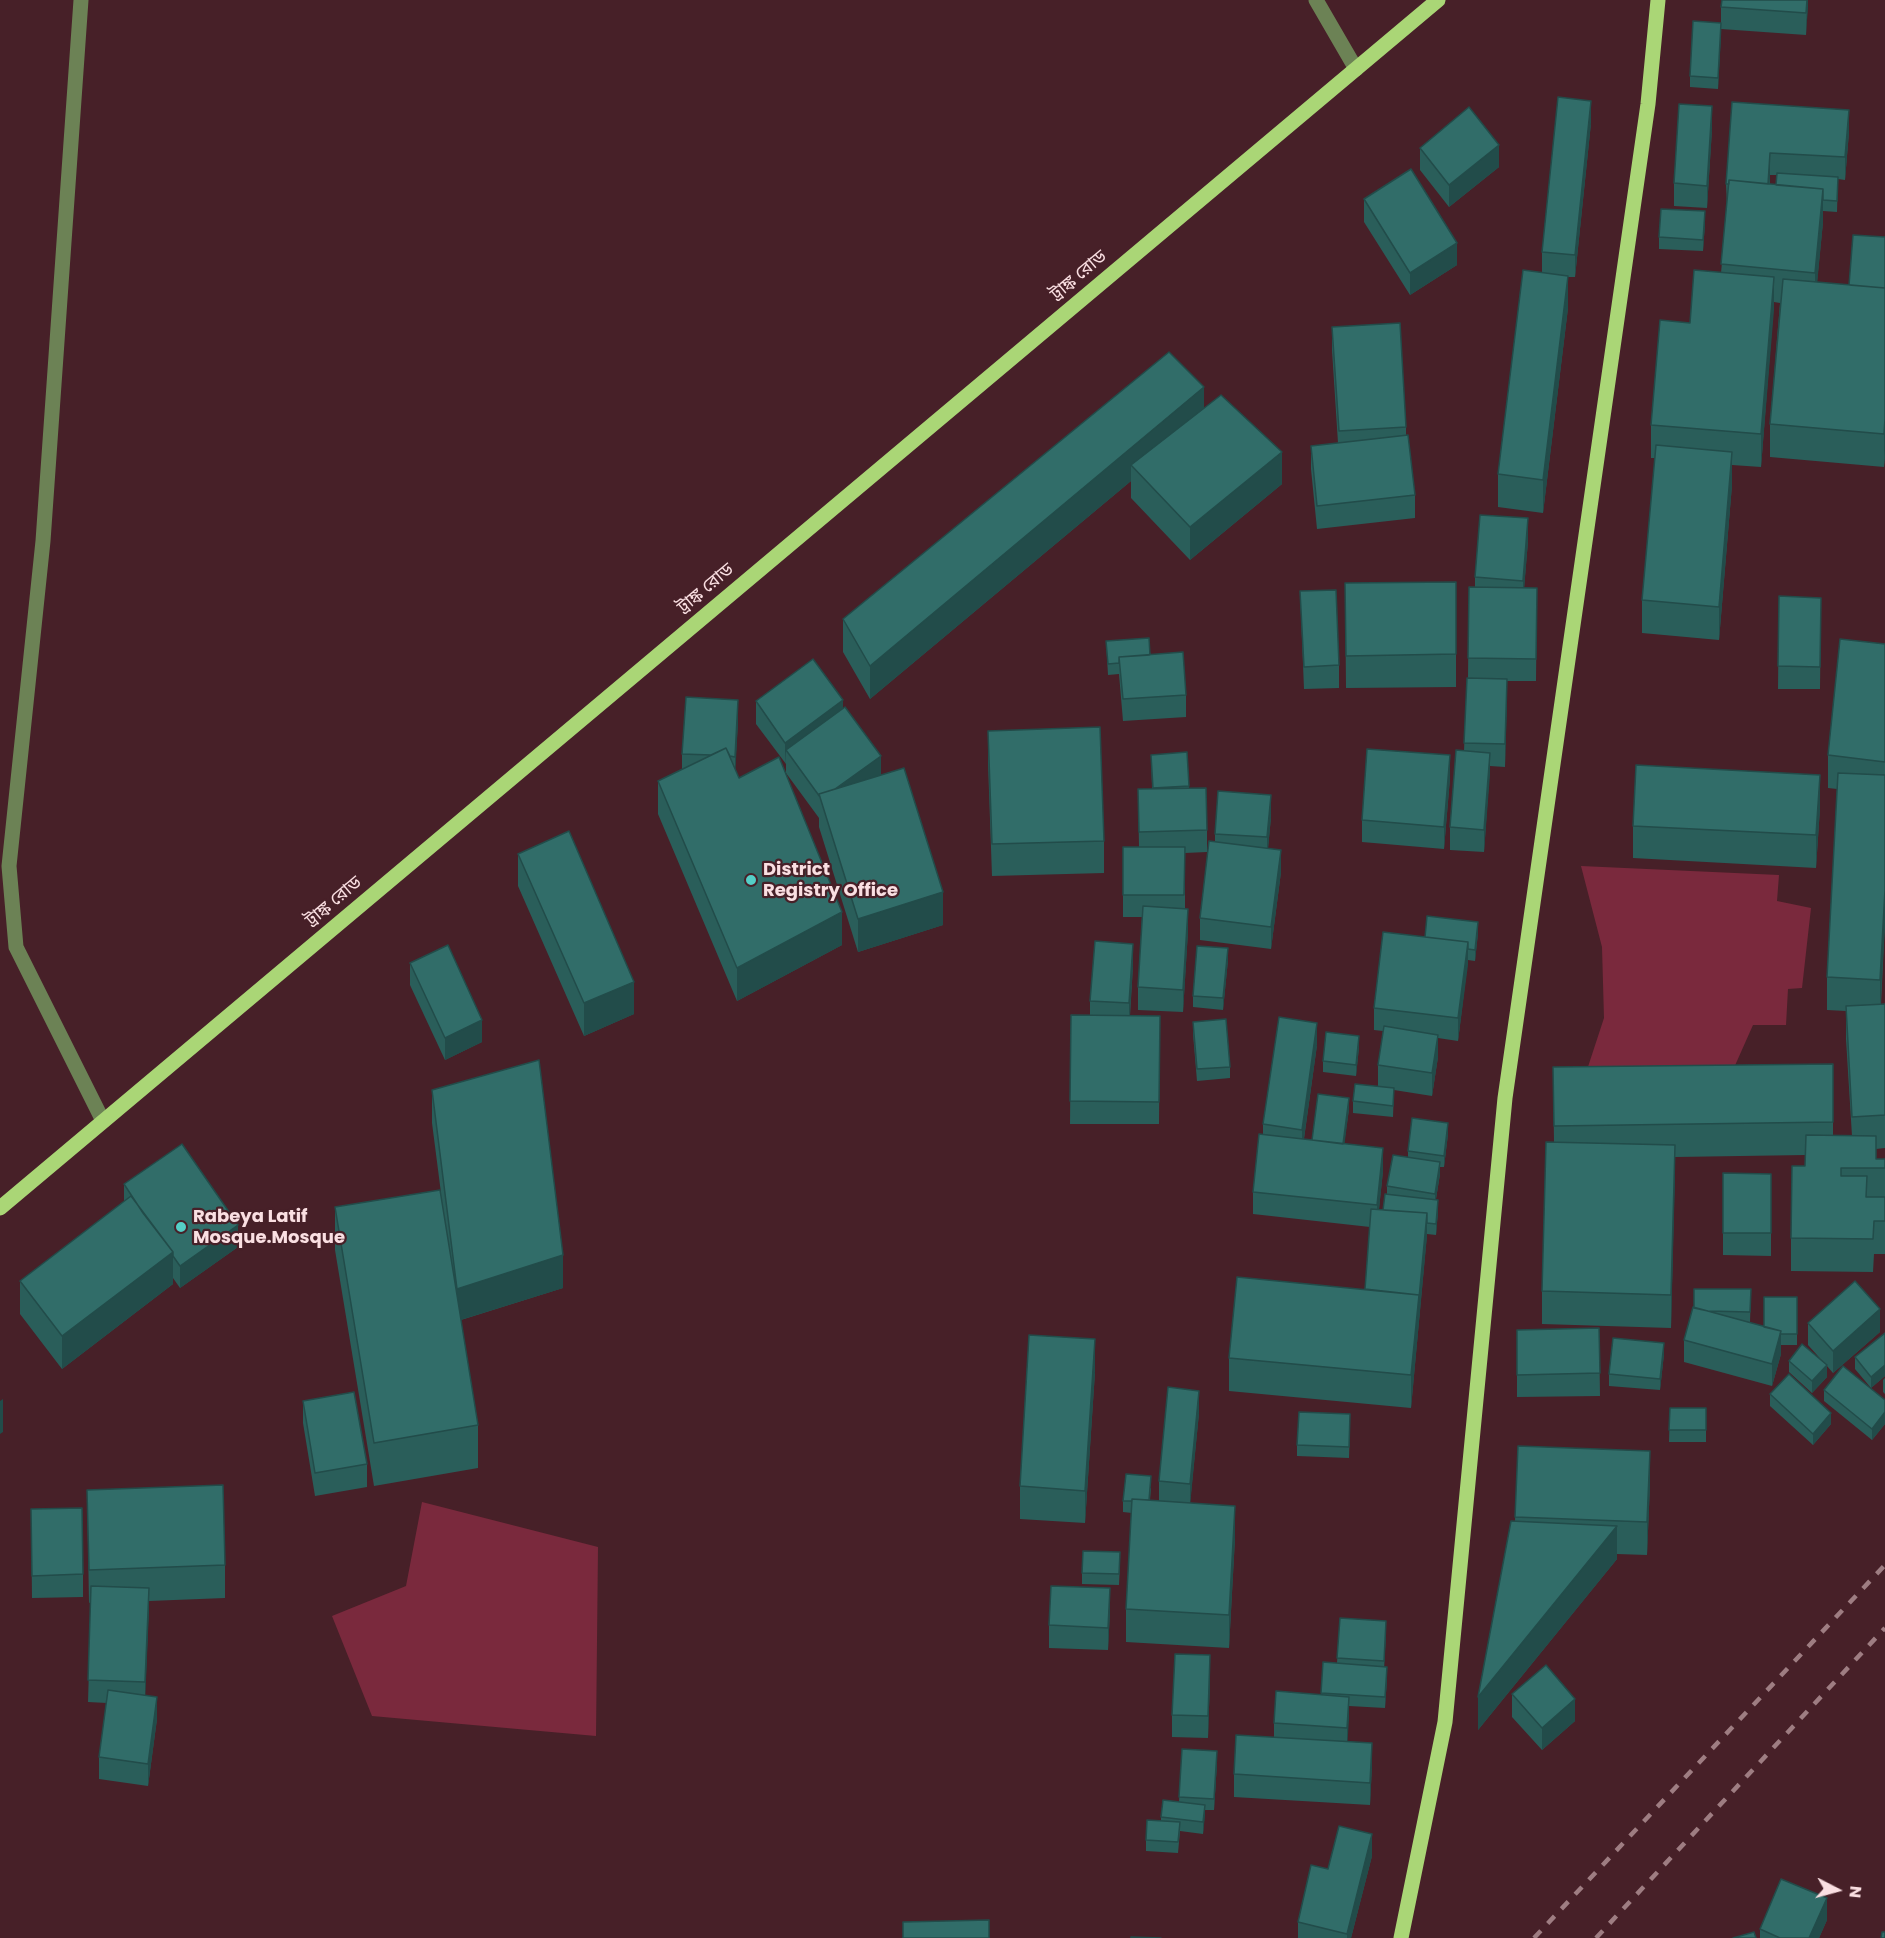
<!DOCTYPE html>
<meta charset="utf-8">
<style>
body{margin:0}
#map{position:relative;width:1885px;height:1938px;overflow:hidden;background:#472028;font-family:Poppins,sans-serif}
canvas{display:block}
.north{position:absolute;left:1807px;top:1860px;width:60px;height:60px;-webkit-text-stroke:4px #472028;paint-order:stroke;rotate:96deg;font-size:16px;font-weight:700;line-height:24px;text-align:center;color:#fadfe2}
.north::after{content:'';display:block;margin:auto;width:21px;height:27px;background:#fadfe2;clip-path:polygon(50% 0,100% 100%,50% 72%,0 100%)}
</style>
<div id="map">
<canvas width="1885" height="1938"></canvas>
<div class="north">N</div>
</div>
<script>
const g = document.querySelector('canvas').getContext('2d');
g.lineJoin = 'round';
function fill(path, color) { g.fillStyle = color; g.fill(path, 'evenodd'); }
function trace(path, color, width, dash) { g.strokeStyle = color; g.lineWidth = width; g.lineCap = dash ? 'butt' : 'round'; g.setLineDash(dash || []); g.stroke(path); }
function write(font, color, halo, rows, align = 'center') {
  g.font = font + ' Poppins,"Noto Sans Bengali",sans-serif'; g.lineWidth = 4.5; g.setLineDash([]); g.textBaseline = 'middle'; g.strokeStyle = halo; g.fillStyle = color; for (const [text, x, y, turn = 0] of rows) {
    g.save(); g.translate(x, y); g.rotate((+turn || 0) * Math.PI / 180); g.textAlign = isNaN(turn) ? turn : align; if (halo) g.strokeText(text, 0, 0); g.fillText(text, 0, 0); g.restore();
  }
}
fill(new Path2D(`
 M1581,866L1779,875L1777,901L1811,908L1802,988L1788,989L1786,1025H1753L1733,1070L1583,1082L1604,1018L1602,947Z
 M422,1502L598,1547L596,1736L372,1716L332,1616L406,1586Z`), '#7a293d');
trace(new Path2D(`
 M81,0L43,541L9,866L16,947L103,1121
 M1316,0L1356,69`), '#6c8255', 15);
trace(new Path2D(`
 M0,1208L1438,0
 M1401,1938L1445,1722L1505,1098L1648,104L1658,0`), '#aad676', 15);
trace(new Path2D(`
 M1534,1938L1885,1565
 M1596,1938L1885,1628`), '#9e7d82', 4.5, [10, 10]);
fill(new Path2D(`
 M1808,0L1806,35L1721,29L1718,89L1690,87V76L1721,23V7Z
 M1732,102L1849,132L1845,180L1838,179L1837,212L1823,211V222L1817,282L1849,285L1885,237V472V457L1884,467L1770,457V424L1780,303L1774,302L1761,467L1732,465V485L1719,640L1642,633V600L1655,458H1651V425L1690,323L1721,273L1727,206L1726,184ZM1770,175H1777L1776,185L1770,184Z
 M1591,123L1575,277H1568V308L1543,513L1498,507V474L1542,273V252Z
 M1712,129L1707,208L1674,206V183Z
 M1420,148L1499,167L1449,207L1420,170Z
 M1364,199L1457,265L1410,295L1364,222Z
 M1705,223L1703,251L1659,249V237Z
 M1332,327L1406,427V435L1415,495V518L1317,529L1311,469V446L1338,443L1332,350Z
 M1204,408L1282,484L1190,560L1131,498V481L870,699L843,652V619Z
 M1528,541L1524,588H1537L1536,681H1507L1505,767L1490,766L1484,852L1450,850V827L1464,751L1467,678H1468L1469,587H1475V577Z
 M1456,582V687L1346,688L1345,583Z
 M1300,591L1339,665V688L1304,689Z
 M1779,596L1821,598L1820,689H1778Z
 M1106,641L1150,655L1186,695V717L1123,721L1119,674L1108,675Z
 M1885,644V923L1881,1004H1885V1148L1876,1149V1159H1885V1254H1874L1873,1272L1791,1271V1238L1805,1166L1806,1155L1675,1157L1671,1328L1542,1324V1291L1554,1142L1553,1067L1833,1064V1135L1852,1136L1846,1039V1011L1827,1010V977L1837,789L1828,788V755Z
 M756,701L843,708L881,775L943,925L858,952L819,827V818L786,773V764L756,724Z
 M738,722L735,769L739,778L842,945L737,1001L658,814V781L682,769V754Z
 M988,731L1104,841V873L992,876L988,763Z
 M1187,752L1189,788L1207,830V852L1185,853V908L1188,931L1183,1012L1138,1010V987L1142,917H1123V847H1139L1138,789H1152L1151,755Z
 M1450,778L1444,849L1362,842V820Z
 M1820,808L1816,868L1633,858V826Z
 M1271,817L1268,848L1281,872L1271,949L1200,940V918L1215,842V834Z
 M518,854L634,1014L584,1036L518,886Z
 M1478,933L1475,961L1468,960L1458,1041L1438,1038V1057L1432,1096L1394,1090L1393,1117L1353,1113V1101L1378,1086V1065L1383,1031L1374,1030V1008L1425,937Z
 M1228,960L1223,1010L1193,1007V996Z
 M410,963L482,1042L445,1060L410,985Z
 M1133,966L1130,1016H1160L1159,1124H1070L1071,1015H1090V1001Z
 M1193,1022L1230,1067V1078L1197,1081L1193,1034Z
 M1317,1045L1304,1139L1312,1140L1349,1109L1344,1144L1383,1171L1379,1209L1383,1210L1387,1194V1186L1408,1157V1151L1448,1134L1444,1167H1440V1174L1436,1199L1438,1211L1436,1235L1427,1234L1411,1408L1229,1391V1358L1365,1289L1370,1227L1253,1214V1192L1263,1135V1124Z
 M1359,1047L1356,1076L1323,1072V1061Z
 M432,1090L563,1288L461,1320L478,1425V1468L374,1486L335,1250V1207L441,1193L432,1123Z
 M1723,1173L1771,1174V1256L1723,1255Z
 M124,1184L238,1247L180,1288L173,1278V1284L62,1369L20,1314V1281L124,1201Z
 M1751,1289L1750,1323L1764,1327L1797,1297V1345H1781V1354L1772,1386L1684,1362V1340L1693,1307Z
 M1808,1323L1880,1332L1833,1373L1827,1366V1377L1812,1393L1789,1372V1361L1825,1364L1808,1345Z
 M1599,1328L1600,1396L1517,1397V1330Z
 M1885,1333V1376L1871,1388L1855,1369V1357Z
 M1664,1354L1660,1390L1609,1386V1374Z
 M1095,1372L1085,1523L1020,1519V1486Z
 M1885,1378V1394L1883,1392V1380Z
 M1824,1390L1885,1400V1424L1872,1440L1824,1401Z
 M1770,1394L1831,1424L1813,1445L1770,1406Z
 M303,1401L367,1464V1487L315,1496L303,1423Z
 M1670,1408H1706V1442H1669Z
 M1199,1413L1190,1503L1235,1538L1229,1648L1126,1642V1609L1132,1513L1123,1512V1501L1151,1488L1150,1500L1159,1501V1481Z
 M1350,1426L1349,1458L1297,1456V1445Z
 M1518,1446L1650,1484L1647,1555L1617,1554V1559L1478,1730L1515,1521Z
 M87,1490L225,1565V1598L149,1601L145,1695L157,1719L148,1786L99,1779V1757L107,1703L88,1702L91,1602L89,1603Z
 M31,1509L83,1574V1597L32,1598Z
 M1120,1563L1119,1585L1082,1584V1573Z
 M1110,1611L1108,1650L1049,1648V1625Z
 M1340,1618L1386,1632L1384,1667L1387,1678L1385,1708L1349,1706L1347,1742L1372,1765L1370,1805L1234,1797V1774L1274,1737V1723L1321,1694L1323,1662L1337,1663Z
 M1210,1678L1208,1738L1172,1737V1715Z
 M1512,1694L1575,1721L1542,1750L1512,1717Z
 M1182,1749L1217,1762L1214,1810H1205L1203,1834L1180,1831L1178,1853L1146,1851V1840L1161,1821V1817L1179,1802Z
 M1372,1856L1351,1938H1298V1922L1328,1869Z
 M1827,1920L1819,1938H1760V1929Z`), '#2a5e5a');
fill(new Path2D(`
 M1807,0H1808V7L1806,35Z
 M1721,23V35L1718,89V78Z
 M1591,101V123L1575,277V255Z
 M1712,106V129L1707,208V186Z
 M1849,110V132L1845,180V157Z
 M1499,145V167L1449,207V185Z
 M1770,153V175L1768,209V187Z
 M1823,189V222L1815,306V273Z
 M1705,211V223L1703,251V240Z
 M1457,243V265L1410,295V273Z
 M1568,276V308L1543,513V480Z
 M1774,277V310L1761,467V434Z
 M1204,387V420L1131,465V481L870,699V666Z
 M1885,419V450L1884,467V434Z
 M1282,452V484L1190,560V527Z
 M1732,452V485L1719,640V607Z
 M1528,518V541L1523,603V581Z
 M1507,679V702L1505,767V744Z
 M738,700V722L735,779V757Z
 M843,700V722L786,750L785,765V743Z
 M1490,753V775L1484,852V830Z
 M1450,755V778L1444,849V827Z
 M881,756V778L822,799Z
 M1820,775V808L1816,868V835Z
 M1271,795V817L1267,860V837Z
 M1281,850V872L1271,949V927Z
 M1885,890V923L1880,1013V980Z
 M943,892V925L858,952V919Z
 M1188,909V931L1183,1012V990Z
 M842,912V945L737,1001V968Z
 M1478,922V933L1475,961V950Z
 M1468,942V965L1458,1041V1018Z
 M1133,944V966L1129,1026V1003Z
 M1228,948V960L1223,1010V998Z
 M634,982V1014L584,1036V1003Z
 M482,1020V1042L445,1060V1038Z
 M1317,1023V1045L1302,1152V1130Z
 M1438,1035V1057L1432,1096V1073Z
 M1359,1036V1047L1356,1076V1065Z
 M1349,1098V1109L1343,1156V1144Z
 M1448,1123V1134L1444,1167V1156Z
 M1675,1145V1178L1671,1328V1295Z
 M1383,1148V1171L1377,1228V1205Z
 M1440,1162V1174L1435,1205V1194Z
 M1438,1200V1211L1436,1235V1224Z
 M1427,1213V1236L1411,1408V1375Z
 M238,1225V1247L180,1288V1266Z
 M173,1252V1284L62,1369V1336Z
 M563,1255V1288L457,1321V1289Z
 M1880,1309V1332L1833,1373V1351Z
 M1781,1331V1354L1772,1386V1364Z
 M1095,1339V1372L1085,1523V1491Z
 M1664,1343V1354L1660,1390V1379Z
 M1827,1365V1377L1812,1393V1381Z
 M1885,1365V1376L1871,1388V1377Z
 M1199,1391V1413L1190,1506V1484Z
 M3,1399V1432L0,1434V1401Z
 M1885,1412V1424L1872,1440V1429Z
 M1831,1413V1424L1813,1445V1434Z
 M1650,1451V1484L1647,1555V1522Z
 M1235,1506V1538L1229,1648V1615Z
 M1617,1526V1559L1478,1730V1697Z
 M149,1588V1610L145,1704V1682Z
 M1110,1588V1611L1108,1650V1628Z
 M1386,1621V1632L1384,1672V1661Z
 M1210,1655V1678L1208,1738V1716Z
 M1387,1667V1678L1385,1708V1697Z
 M157,1697V1719L148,1786V1764Z
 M1349,1697V1719L1347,1750V1728Z
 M1575,1699V1721L1542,1750V1728Z
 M1372,1743V1765L1370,1805V1783Z
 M1217,1751V1762L1214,1810V1799Z
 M1205,1805V1816L1203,1834V1822Z
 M1372,1834V1856L1351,1938H1347V1934Z
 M1827,1898V1920L1819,1938H1809Z`), '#224c4a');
const building = new Path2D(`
 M1722,0H1807L1806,13L1721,7Z
 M1693,21L1721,23L1718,78L1690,76Z
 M1558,97L1591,101L1575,255L1542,252Z
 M1732,102L1849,110L1845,157L1770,153L1768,184L1729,180V184H1726Z
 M1679,104L1712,106L1707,186L1674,183Z
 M1469,107L1499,145L1449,185L1420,148Z
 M1411,169L1457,243L1410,273L1364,199Z
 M1777,173L1838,177L1837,201L1823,200V189L1776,185Z
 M1729,180L1823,189L1815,273L1721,264Z
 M1661,209L1705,211L1703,240L1659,237Z
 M1853,235L1885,237V288L1849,285Z
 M1523,270L1568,276L1543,480L1498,474Z
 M1694,270L1774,277L1761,434L1651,425L1660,320L1690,323Z
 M1783,279L1885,288V419L1884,434L1770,424Z
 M1400,323L1406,427L1339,431L1332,327Z
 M1169,352L1204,387L870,666L843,619Z
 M1221,395L1282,452L1190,527L1131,465Z
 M1408,435L1415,495L1317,506L1311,446Z
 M1656,445L1732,452L1719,607L1642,600Z
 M1480,515L1528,518L1523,581L1475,577Z
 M1456,582V654L1346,656L1345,583Z
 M1469,587L1537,588L1536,659L1468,658Z
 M1336,590L1339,665L1304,667L1300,591Z
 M1779,596L1821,598L1820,667L1778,666Z
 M1149,638L1150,655L1119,657V663L1108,664L1106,641Z
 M1840,639L1885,644V762L1828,755Z
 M1183,652L1186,695L1123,699L1119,657Z
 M813,659L843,700L785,743L756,701Z
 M1467,678L1507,679L1505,744L1464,743Z
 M686,697L738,700L735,757L730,756L726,748L711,755L682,754Z
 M845,707L881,756L835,789L819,794L820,797L786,750Z
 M1100,727L1104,841L992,844L988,731Z
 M726,748L739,778L779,757L842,912L737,968L658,781Z
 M1367,749L1450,755L1444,827L1362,820Z
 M1456,750L1490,753L1484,830L1450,827Z
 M1187,752L1189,786L1153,788L1151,755Z
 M1636,765L1820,775L1816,835L1633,826Z
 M904,768L943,892L858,919L819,794Z
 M1838,773L1885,775V890L1880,980L1827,977Z
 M1206,788L1207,830L1139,832L1138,789Z
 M1218,791L1271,795L1267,837L1215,834Z
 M569,831L634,982L584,1003L518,854Z
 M1209,841L1281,850L1271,927L1200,918Z
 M1123,847H1185L1184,895H1123Z
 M1143,906L1188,909L1183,990L1138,987Z
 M1427,916L1478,922L1475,950L1468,949V942L1425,937Z
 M1383,932L1468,942L1458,1018L1374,1008Z
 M1095,941L1133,944L1129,1003L1090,1001Z
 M448,945L482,1020L445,1038L410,963Z
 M1197,946L1228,948L1223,998L1193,996Z
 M1885,1004V1115L1852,1117L1846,1006Z
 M1071,1015L1160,1016L1159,1102L1070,1101Z
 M1279,1017L1317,1023L1302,1130L1263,1124Z
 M1226,1019L1230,1067L1197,1069L1193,1022Z
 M1384,1026L1438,1035L1432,1073L1378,1065Z
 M1326,1032L1359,1036L1356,1065L1323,1061Z
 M539,1060L563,1255L457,1289L432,1090Z
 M1833,1064V1122L1554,1126L1553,1067Z
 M1355,1084L1394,1088L1393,1106L1353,1101Z
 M1318,1094L1349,1098L1343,1144L1312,1140Z
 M1412,1118L1448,1123L1444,1156L1408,1151Z
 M1259,1134L1383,1148L1377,1205L1253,1192Z
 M1806,1135L1876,1136V1159H1885V1168H1841V1176H1867L1866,1197H1885V1221H1874L1873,1239L1791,1238L1792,1166H1805Z
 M1546,1142L1675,1145L1671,1295L1542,1291Z
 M182,1144L238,1225L180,1266L173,1256V1252L143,1213L124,1184Z
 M1393,1155L1440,1162L1435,1194L1387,1186Z
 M1723,1173L1771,1174V1233H1723Z
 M440,1190L478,1425L374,1443L335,1207Z
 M1385,1194L1438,1200L1436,1224L1427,1223V1213L1383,1210Z
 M131,1196L173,1252L62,1336L20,1281Z
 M1371,1209L1427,1213L1419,1298V1295L1365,1289Z
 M1237,1277L1419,1295L1411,1375L1229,1358Z
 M1855,1281L1880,1309L1833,1351L1808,1323Z
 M1694,1289H1751L1750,1312L1708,1311L1694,1308Z
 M1764,1297H1797V1334H1780L1781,1331L1764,1327Z
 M1693,1307L1781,1331L1772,1364L1684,1340Z
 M1599,1328L1600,1373L1517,1375V1330Z
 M1885,1333V1365L1871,1377L1855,1357Z
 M1029,1335L1095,1339L1085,1491L1020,1486Z
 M1613,1338L1664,1343L1660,1379L1609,1374Z
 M1802,1344L1827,1365L1812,1381L1789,1361Z
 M1843,1366L1885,1400V1412L1872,1429L1824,1390Z
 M1789,1374L1831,1413L1813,1434L1770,1394Z
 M1168,1387L1199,1391L1190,1484L1159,1481Z
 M354,1392L367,1464L315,1473L303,1401Z
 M1670,1408H1706V1430H1669Z
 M1299,1412L1350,1414L1349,1447L1297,1445Z
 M1518,1446L1650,1451L1647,1522L1515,1517Z
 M1126,1474L1151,1476L1149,1500L1132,1499V1501H1123Z
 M223,1485L225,1565L89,1570L87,1490Z
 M1132,1499L1235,1506L1229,1615L1126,1609Z
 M82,1508L83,1574L32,1576L31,1509Z
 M1511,1521L1617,1526L1478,1697Z
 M1083,1551L1120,1552L1119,1574L1082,1573Z
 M91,1586L149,1588L145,1682L88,1680Z
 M1051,1586L1110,1588L1108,1628L1049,1625Z
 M1340,1618L1386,1621L1384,1661L1337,1658Z
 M1175,1654L1210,1655L1208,1716L1172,1715Z
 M1323,1662L1387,1667L1385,1697L1321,1693Z
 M1546,1665L1575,1699L1542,1728L1512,1694Z
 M108,1690L157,1697L148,1764L99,1757Z
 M1276,1691L1349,1697L1347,1728L1274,1723Z
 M1236,1735L1372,1743L1370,1783L1234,1774Z
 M1182,1749L1217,1751L1214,1799L1179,1797Z
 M1163,1800L1205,1805L1203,1822L1161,1817Z
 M1147,1820L1180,1822L1178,1842L1146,1840Z
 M1339,1826L1372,1834L1347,1934L1298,1922L1311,1865L1328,1869Z
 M1781,1879L1827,1898L1809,1938H1780L1760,1929Z
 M989,1920V1938H903V1922Z
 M1754,1932L1756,1938H1733Z
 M1882,1932H1885V1938H1881Z
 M1131,1937L1161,1938H1131Z`);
fill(building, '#316d69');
trace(building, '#224c4a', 1.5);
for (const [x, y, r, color] of [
 [751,880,6,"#55cec6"],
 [181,1227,6,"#55cec6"]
]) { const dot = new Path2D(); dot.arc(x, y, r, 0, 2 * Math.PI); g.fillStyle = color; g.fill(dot); trace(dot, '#472028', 2); }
write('18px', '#fadfe2', '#472028', [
 ["ট্রাঙ্ক রোড",1079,276,-40],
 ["ট্রাঙ্ক রোড",706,589,-40],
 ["ট্রাঙ্ক রোড",334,902,-40]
]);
write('bold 18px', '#fadfe2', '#472028', [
 ["District",763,870],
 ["Registry Office",763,891],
 ["Rabeya Latif",193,1217],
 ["Mosque.Mosque",193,1238]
], 'left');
</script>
